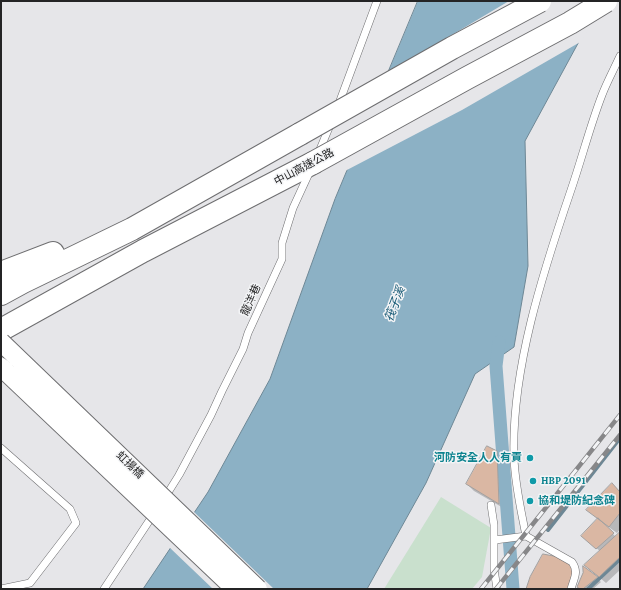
<!DOCTYPE html>
<meta charset="utf-8">
<style>
body{margin:0}
#map{position:relative;width:621px;height:590px;overflow:hidden;background:#e6e6e9;font-family:"Crimson Pro",serif}
canvas{display:block}
.frame{position:absolute;inset:0;border:2px solid #242425;pointer-events:none}
</style>
<div id="map">
<canvas width="621" height="590"></canvas>
<div class="frame"></div>
</div>
<script>
const g = document.querySelector('canvas').getContext('2d');
g.lineJoin = 'round';
function fill(path, color) { g.fillStyle = color; g.fill(path, 'evenodd'); }
function trace(path, color, width, dash) { g.strokeStyle = color; g.lineWidth = width; g.lineCap = dash ? 'butt' : 'round'; g.setLineDash(dash || []); g.stroke(path); }
function write(font, color, halo, rows, align = 'center') {
  g.font = font + ' "Crimson Pro","Noto Sans TC",serif'; g.lineWidth = 3; g.setLineDash([]); g.textBaseline = 'middle'; g.strokeStyle = halo; g.fillStyle = color; for (const [text, x, y, turn = 0] of rows) {
    g.save(); g.translate(x, y); g.rotate((+turn || 0) * Math.PI / 180); g.textAlign = isNaN(turn) ? turn : align; if (halo) g.strokeText(text, 0, 0); g.fillText(text, 0, 0); g.restore();
  }
}
fill(new Path2D(`
 M441,497L491,528L482,577L472,589H384Z`), '#c9e0cd');
const water = new Path2D(`
 M418,1H601L525,141L528,266L514,347L475,374L426,483L367,589H143L208,492L270,379L335,199Z`);
fill(water, '#8cb1c5');
trace(water, '#6d8795', 1);
fill(new Path2D(`
 M509,1H603L582,41L462,110L345,171L386,74Z
 M193,511L274,589H213L169,547Z`), '#e6e6e9');
fill(new Path2D(`
 M496,452L503,459L505,509L474,491L467,484Z
 M612,484L620,492V529L617,533L603,523V524L616,537L620,534V570L606,583L585,565L600,551L587,541L598,519L588,510Z
 M584,568L601,582L593,589H581Z`), '#0003');
trace(new Path2D(`
 M548,530L620,438
 M588,589L620,559`), '#6d8795', 4);
trace(new Path2D(`
 M499,342L496,366L513,589`), '#8cb1c5', 13);
const building = new Path2D(`
 M487,446L497,451L499,504L466,484Z
 M612,483L620,492V513L609,527L586,510Z
 M598,518L614,533L596,549L581,536Z
 M620,532V557L599,577L584,565Z
 M543,554L569,559L573,571L569,589H526L530,577Z
 M583,566L598,577L583,589H580L577,587L583,573Z`);
fill(building, '#dab7a3');
trace(building, '#a2a09f', 1);
const service = new Path2D(`
 M338,106L377,1
 M318,154L331,123
 M1,448L70,509L76,523L30,583L1,589
 M164,499L179,475L211,415L222,391L243,349L248,333L282,259V243L293,208L310,171
 M491,505L494,525V569L497,589
 M526,536C521,510 515,485 514,458C511,370 543,272 571,190C582,158 590,126 602,95C607,82 614,69 620,56
 M526,536L572,562C579,572 574,578 571,589
 M495,540L526,536
 M104,589L155,512`);
const motorway = new Path2D(`
 M1,273L53,253
 M1,294L23,282L132,229L300,134
 M1,330L143,251L313,163`);
trace(service, '#6e6e70', 8);
trace(motorway, '#6e6e70', 24);
trace(service, '#fff', 7);
trace(motorway, '#fff', 22);
const rail = new Path2D(`
 M481,589L620,415
 M496,589L620,435`);
trace(rail, '#878789', 4.5);
trace(rail, '#f3f4f6', 3, [9]);
const tertiaryBridge = new Path2D(`
 M1,342L258,589
 M1,367L235,589`);
const motorwayBridge = new Path2D(`
 M300,134L452,48L540,1
 M313,163L467,78L570,23L606,1`);
trace(tertiaryBridge, '#6e6e70', 20, []);
trace(motorwayBridge, '#6e6e70', 24, []);
trace(tertiaryBridge, '#fff', 18);
trace(motorwayBridge, '#fff', 22);
for (const [x, y, r, color] of [
 [530,458,4,"#0f9aa8"],
 [533,481,4,"#0f9aa8"],
 [530,501,4,"#0f9aa8"]
]) { const dot = new Path2D(); dot.arc(x, y, r, 0, 2 * Math.PI); g.fillStyle = color; g.fill(dot); trace(dot, '#f3f4f6', 1.5); }
write('11px', '#242425', '#f3f4f6', [
 ["中山高速公路",304,167,-28],
 ["龍洋巷",251,300,-66],
 ["虹揚橋",130,465,44]
]);
write('bold 11px', '#0d838f', '#f3f4f6', [
 ["河防安全人人有責",522,458,"right"],
 ["HBP 2091",541,481],
 ["協和堤防紀念碑",538,501]
], 'left');
write('italic 12px', '#175a76', '#f3f4f6', [
 ["筏子溪",395,304,-69]
]);
</script>
